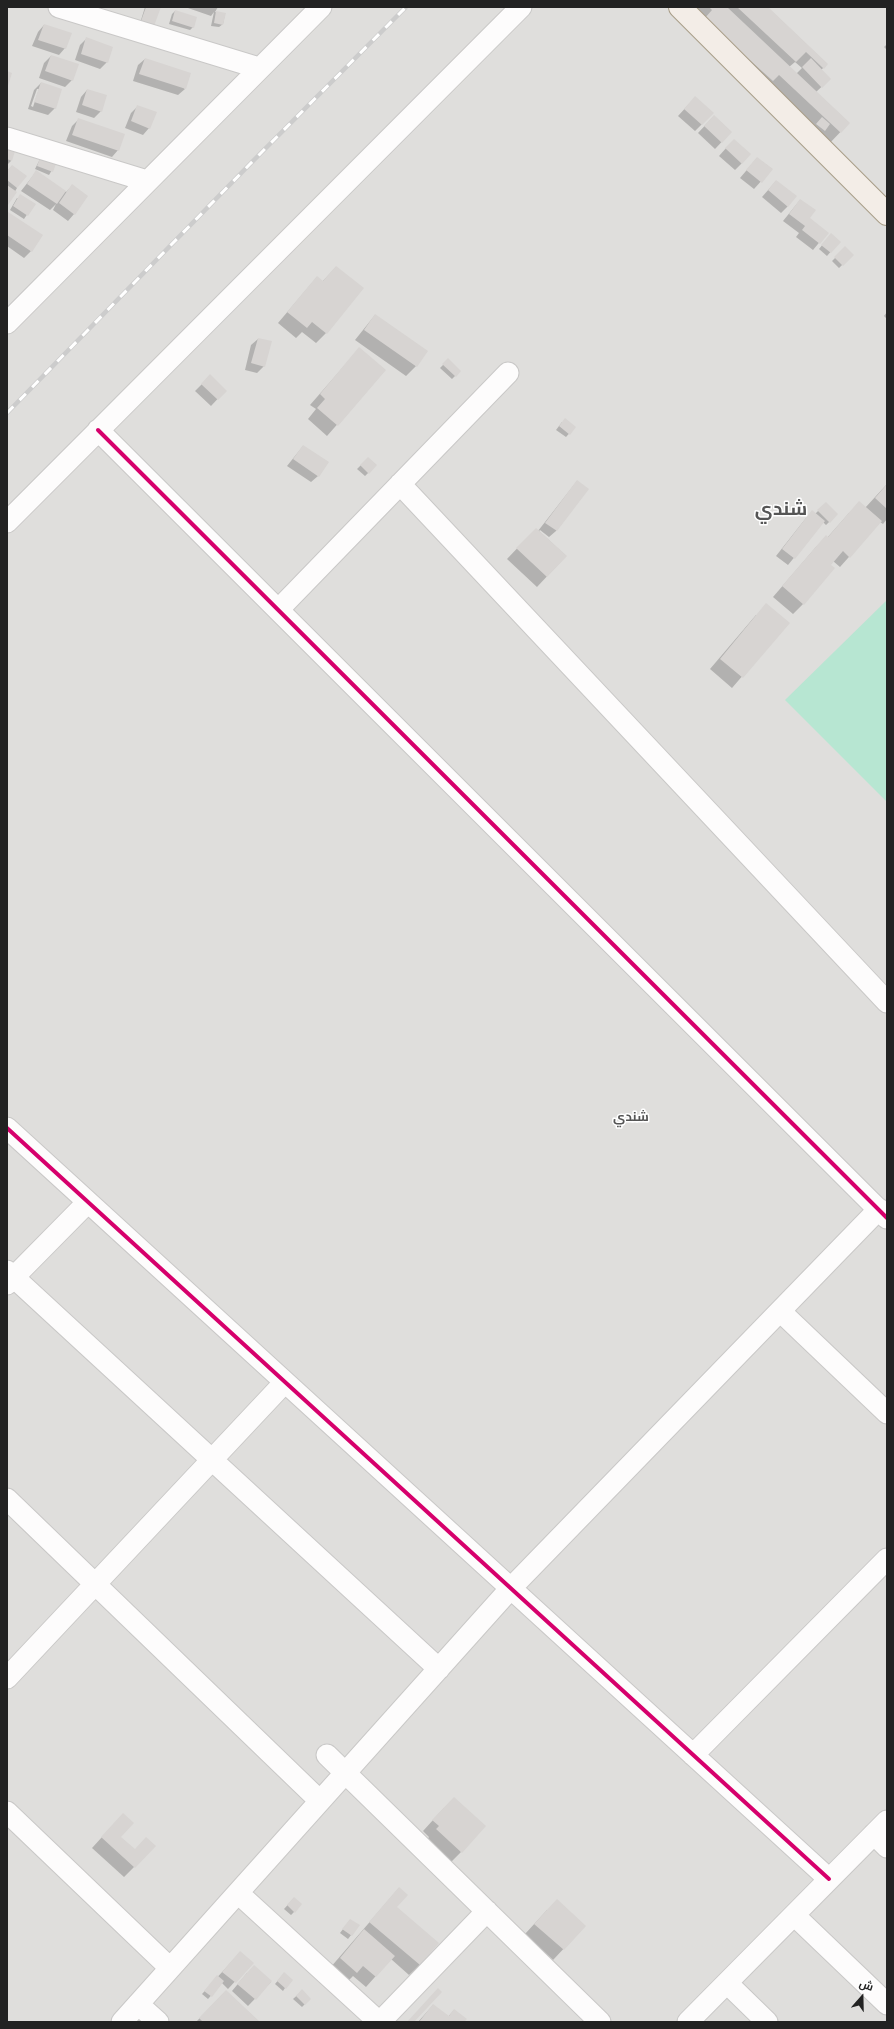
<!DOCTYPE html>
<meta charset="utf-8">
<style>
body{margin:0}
#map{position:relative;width:894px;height:2029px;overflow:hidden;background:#f0eeeb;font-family:"Work Sans",Cairo,sans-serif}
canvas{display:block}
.frame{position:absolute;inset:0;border:8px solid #222;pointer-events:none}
.north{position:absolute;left:842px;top:1977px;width:40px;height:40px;-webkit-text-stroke:3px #fff;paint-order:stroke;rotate:20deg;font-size:11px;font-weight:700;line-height:16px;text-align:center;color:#222}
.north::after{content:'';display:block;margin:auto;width:14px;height:18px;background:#222;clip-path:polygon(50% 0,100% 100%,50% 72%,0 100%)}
</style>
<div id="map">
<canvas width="894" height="2029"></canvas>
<div class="frame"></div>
<div class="north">ش</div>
</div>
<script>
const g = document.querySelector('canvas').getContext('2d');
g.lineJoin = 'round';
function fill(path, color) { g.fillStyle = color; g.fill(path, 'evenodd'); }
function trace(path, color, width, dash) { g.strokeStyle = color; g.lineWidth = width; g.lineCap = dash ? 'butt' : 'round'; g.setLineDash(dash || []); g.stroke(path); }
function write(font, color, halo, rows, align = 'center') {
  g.font = font + ' "Work Sans",Cairo,sans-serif'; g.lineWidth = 3; g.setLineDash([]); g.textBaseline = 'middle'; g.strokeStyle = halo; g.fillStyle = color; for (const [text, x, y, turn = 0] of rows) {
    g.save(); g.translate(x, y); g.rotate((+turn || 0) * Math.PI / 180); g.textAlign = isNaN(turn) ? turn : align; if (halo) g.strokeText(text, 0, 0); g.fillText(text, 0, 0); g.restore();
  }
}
fill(new Path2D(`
 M7,7H887V2022H7Z`), '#dfdedc');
fill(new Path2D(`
 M887,600V802L785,700Z`), '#b7e6d2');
fill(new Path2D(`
 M145,7H157L153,24L141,20Z
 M185,7H218L215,12L225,14L223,24L219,27L211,26L214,12L211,16Z
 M681,7H767L827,64L821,70L830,79L816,92L849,123L827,146ZM795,62L802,68L796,74L789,67Z
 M175,11L193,27L190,30L169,24L172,14Z
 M44,25L65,48L59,55L32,46L38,32Z
 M87,38L107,62L100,69L75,60L80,45Z
 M887,44V50L884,47Z
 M51,56L72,80L65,87L39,78L44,63Z
 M145,59L185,89L178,95L133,81L138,65Z
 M41,83L55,108L48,115L28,109L34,90ZM37,89H39L33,107L31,106Z
 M87,90L101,111L94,118L76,112L81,97Z
 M689,104L702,124L695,131L678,116Z
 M138,106L149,128L143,135L125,128L131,113Z
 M714,116L731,132L715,149L698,133Z
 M78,120L118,150L112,157L66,141L72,126Z
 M727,147L742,163L735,170L719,156Z
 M7,150L11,161L7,165Z
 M757,158L772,169L754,189L740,178Z
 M40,159L55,165L49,175L35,169Z
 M12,166L17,188L7,205V171Z
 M36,172L66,192L72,186L74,214L68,221L53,210L56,204L50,210L21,191Z
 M776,181L788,206L781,213L762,197Z
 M17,198L34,204L24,219L10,210Z
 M800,200L809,219L827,233L813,250L796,237L799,233L783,221Z
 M8,213L31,251L24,258L7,246Z
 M828,238L839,242L827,256L819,249Z
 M845,248L852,255L839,268L832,261Z
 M336,267L326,333L316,343L302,332L296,338L278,323L317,277L322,282Z
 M887,312V319L884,316Z
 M375,315L416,366L406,376L355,340Z
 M258,339L270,342L264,366L257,373L245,370L251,345Z
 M359,349L385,370L327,436L308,419L316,409L310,405Z
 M448,360L460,371L452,379L440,368Z
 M210,376L225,391L211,406L195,391Z
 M562,422L575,427L566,437L556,430Z
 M303,446L318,476L311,482L287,466Z
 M368,458L376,465L365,476L357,469Z
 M577,481L587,489L556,531L549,537L540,530L539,531L566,556L537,587L507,559L526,539L538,531Z
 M887,484V519L883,524L880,522L840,567L833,561L803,604L793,614L773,597L816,547L827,538L849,513L865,508Z
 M826,503L837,514L826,525L823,522L788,565L776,556L806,518L815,514Z
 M756,615L788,623L732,688L710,669Z
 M444,1808L461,1852L451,1862L427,1840L429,1837L423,1831Z
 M113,1825L120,1837L134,1850V1867L124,1877L92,1848Z
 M399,1888L396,1907L420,1965L409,1975L391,1959L366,1987L353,1976L347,1982L330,1968Z
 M294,1898V1912L291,1915L284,1909Z
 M547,1910L585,1926L553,1960L525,1934Z
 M350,1920L358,1926L348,1939L340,1933Z
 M234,1959L252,1963L228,1989L222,1983L208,1999L202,1994Z
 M247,1973L271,1982L248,2006L232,1991Z
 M281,1977L285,1988L283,1991L275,1984Z
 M226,1991L259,2022H196Z
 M302,1991L310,1999L302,2007L293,1999Z
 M433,2005L448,2017L454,2010L463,2022H418Z`), '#0003');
fill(new Path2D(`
 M146,7H161L154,26L141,21Z
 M709,7H727L850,123L841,133L779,75L773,81L704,19L712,10Z
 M737,7H768L828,64L824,69L806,52L796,62Z
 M175,10L197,17L194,28L172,21Z
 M216,11L226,13L223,25L214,23Z
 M44,24L72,33L66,49L38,40Z
 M86,37L113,47L108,63L81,54Z
 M51,55L79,64L73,81L45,71Z
 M145,58L191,73L186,89L139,74Z
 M811,58L831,79L822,88L802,67Z
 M7,71L12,73L7,89Z
 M41,82L62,89L56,109L34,102Z
 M87,89L107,95L102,112L82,105Z
 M695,96L714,113L702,125L684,109Z
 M137,105L157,112L150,129L131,121Z
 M714,115L732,132L722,143L704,126Z
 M822,117L830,124L825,131L816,124Z
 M78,118L125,134L119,151L72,135Z
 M734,139L751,154L742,164L725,148Z
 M7,149L15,151L12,161L7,159Z
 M757,157L773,169L762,183L746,170Z
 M40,158L56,164L53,172L37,166Z
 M12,165L27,176L17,188L7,180V171Z
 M36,170L66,191L57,204L27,184Z
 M776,180L797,196L788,207L768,190Z
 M72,184L88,196L75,215L59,203Z
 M7,185L17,192L8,205L7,204Z
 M20,194L36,204L28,216L13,206Z
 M800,199L816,210L810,218L829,233L820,244L802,230L805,226L789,214Z
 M8,212L43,235L32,252L7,235Z
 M831,233L841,242L831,253L821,245Z
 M845,246L854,255L843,266L834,257Z
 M336,266L364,288L327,334L312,322L307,328L287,312L317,276L323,281Z
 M375,314L428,351L417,367L364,330Z
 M258,338L272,341L265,367L251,363Z
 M359,347L386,370L338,426L317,408L325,399L320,394Z
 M448,358L461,371L456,377L442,364Z
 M210,374L227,391L218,400L201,384Z
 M565,418L576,427L570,435L559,426Z
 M303,445L329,462L319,477L293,459Z
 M368,457L377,465L369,474L360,465Z
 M577,480L589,489L557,531L545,523Z
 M887,484V509L875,498Z
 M859,501L882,521L850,558L843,551L831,565L835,568L804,605L782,586L826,535L828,537Z
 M826,502L838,514L830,523L817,510Z
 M812,510L825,521L795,559L782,549Z
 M536,528L567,556L547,577L516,548Z
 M766,603L790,623L743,678L720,659Z
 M454,1797L486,1826L462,1853L436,1829L439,1826L432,1820Z
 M123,1813L134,1823L121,1837L135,1849L146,1837L156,1846L135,1868L101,1837Z
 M399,1887L408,1895L397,1907L439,1943L420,1965L369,1922Z
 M294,1897L302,1904L295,1913L287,1905Z
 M557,1899L586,1926L564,1950L534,1924Z
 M350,1919L360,1925L352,1936L342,1929Z
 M364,1929L395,1956L376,1977L363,1966L357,1973L340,1958Z
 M240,1951L254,1963L236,1983L222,1972Z
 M254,1965L272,1981L256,2000L237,1984Z
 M284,1972L293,1980L286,1989L277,1981Z
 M217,1975L224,1981L212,1997L204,1991Z
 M438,1988L442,1992L414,2022H407Z
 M302,1989L311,1999L305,2005L296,1996Z
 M226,1990L260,2022H203L199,2018Z
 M433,2004L449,2016L454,2009L467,2019L464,2022H419Z`), '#d7d4d2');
const minor = new Path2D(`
 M59,7L259,68
 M7,138L147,181
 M7,323L321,7
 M98,430L887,1218
 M400,484L887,1002
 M7,522L521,7
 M278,610L508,373
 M7,1128L829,1879
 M7,1271L439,1669
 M7,1284L88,1202
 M780,1311L887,1413
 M7,1499L320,1801
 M7,1678L285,1382
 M327,1755L600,2022
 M693,1755L887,1559
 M7,1812L170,1968
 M874,1834L887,1847
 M238,1893L379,2022
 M794,1915L887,2004
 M727,1983L767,2022
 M138,2004L158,2022
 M122,2022L511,1588L879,1209
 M380,2022L487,1911
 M688,2022L887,1821`);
const major = new Path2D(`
 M680,7L887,214`);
trace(minor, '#c9c8c7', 23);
trace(major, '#a79c86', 24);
trace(minor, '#fdfcfc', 21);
trace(major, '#f3ede7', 22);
const rail = new Path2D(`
 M7,413L251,163L406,7`);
trace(rail, '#ccc', 4.5);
trace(rail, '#fff', 3, [9]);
trace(new Path2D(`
 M98,430L887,1218
 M7,1128L829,1879`), '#d6006c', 4);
write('bold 13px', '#555', '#fff', [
 ["شندي",631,1117]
]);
write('bold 19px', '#555', '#fff', [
 ["شندي",781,509]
]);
</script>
